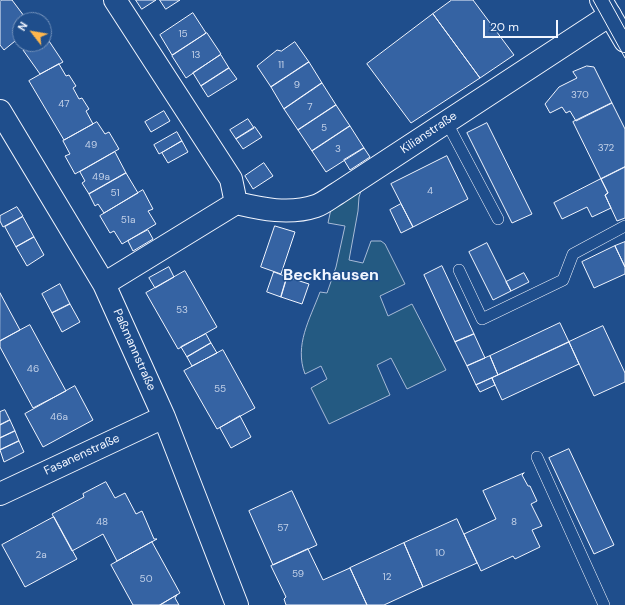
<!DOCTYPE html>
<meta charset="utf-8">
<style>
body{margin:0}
#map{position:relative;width:625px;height:605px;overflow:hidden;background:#1f4e8c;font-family:"DM Sans",sans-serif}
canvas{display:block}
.north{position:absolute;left:12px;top:12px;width:40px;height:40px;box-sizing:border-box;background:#1f4e8c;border:1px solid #7391ba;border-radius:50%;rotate:301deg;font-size:11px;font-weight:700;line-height:16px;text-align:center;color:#f2f6ff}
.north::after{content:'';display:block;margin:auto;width:14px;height:18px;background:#ffb74d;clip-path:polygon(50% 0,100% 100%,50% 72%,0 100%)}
.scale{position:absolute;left:483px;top:20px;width:75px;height:18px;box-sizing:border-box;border:2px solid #f2f6ff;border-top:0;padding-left:5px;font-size:12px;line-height:14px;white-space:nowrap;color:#f2f6ff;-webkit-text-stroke:3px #1f4e8c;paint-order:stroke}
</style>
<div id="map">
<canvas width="625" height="605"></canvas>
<div class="north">N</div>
<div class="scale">20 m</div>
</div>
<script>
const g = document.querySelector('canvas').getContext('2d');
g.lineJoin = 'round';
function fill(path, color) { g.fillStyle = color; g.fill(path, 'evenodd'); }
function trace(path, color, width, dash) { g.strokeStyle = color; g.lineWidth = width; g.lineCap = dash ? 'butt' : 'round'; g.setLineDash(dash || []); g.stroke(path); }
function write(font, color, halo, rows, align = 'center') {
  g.font = font + ' "DM Sans",sans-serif'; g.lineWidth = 3; g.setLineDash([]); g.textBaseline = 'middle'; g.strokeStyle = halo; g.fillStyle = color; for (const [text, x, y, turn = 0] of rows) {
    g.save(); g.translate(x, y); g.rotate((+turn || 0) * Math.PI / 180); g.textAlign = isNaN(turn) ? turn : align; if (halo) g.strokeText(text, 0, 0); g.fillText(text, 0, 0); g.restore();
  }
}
const green = new Path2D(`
 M362,188L359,197L358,211L349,260L363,263L371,241H381L385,244L405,284L380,296L388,316L412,304L446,370L407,389L391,358L377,365L390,395L329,424L311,388L327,379L321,366L305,374C294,345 310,319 320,292L327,293L336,267L345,226L328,223L331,209Z`);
fill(green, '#245a82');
trace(green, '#a8bbd7', 1);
const building = new Path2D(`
 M2,0H12L27,20H20V37L4,50L0,45V2Z
 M136,0H156L142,9Z
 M160,0H180L166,9Z
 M452,0H473L514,55L480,78L433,14Z
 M193,13L206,33L172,55L160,35Z
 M433,14L480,78L411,123L367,64Z
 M207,33L221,54L186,78L172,56Z
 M45,35L63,62L40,74L23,50L32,44H44Z
 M295,42L309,62L271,87L257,66L277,50L281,51Z
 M221,55L229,68L201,86L193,73Z
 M309,62L322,83L284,109L271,87Z
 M59,64L66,76L69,75L76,86L73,88L79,99L82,98L89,109L86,111L93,124L64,140L29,81Z
 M587,66L594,67L612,103L576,121L570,111L566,113L562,107L550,113L545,104L559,87L577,78L573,72Z
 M229,68L237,79L208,97L201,86Z
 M322,83L336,105L298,130L284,109Z
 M612,103L625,129V167L601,179L573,122Z
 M336,105L350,126L312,151L298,130Z
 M164,111L170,121L151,132L145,122Z
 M248,119L254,128L236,139L230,130Z
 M97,122L105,134L109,132L119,149L75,174L65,156L70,154L63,141Z
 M487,123L532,214L512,223L467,133Z
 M350,126L364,148L326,172L312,151Z
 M255,127L262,137L243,149L236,139Z
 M177,132L182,141L159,154L154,145Z
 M182,141L188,152L168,163L162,153Z
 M364,148L370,157L350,170L344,160Z
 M115,152L126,173L89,194L82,183L85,181L80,172Z
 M447,156L468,199L413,227L391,184Z
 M264,163L273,176L253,189L245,176Z
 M625,167V218L617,221L605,195L608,193L601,179Z
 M126,173L138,193L104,213L98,204L95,206L89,194Z
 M601,179L608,193L605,195L611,208L592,217L587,207L562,219L554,203Z
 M143,190L153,209L148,211L156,224L122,244L114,231L110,233L100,216Z
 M401,204L413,227L401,233L390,210Z
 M17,207L23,216L3,227L0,221V216Z
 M23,217L34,237L16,247L5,227Z
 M275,226L295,232L281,274L261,267Z
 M148,230L153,239L133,251L128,241Z
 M34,237L44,255L27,266L16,247Z
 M625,242V267L615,246Z
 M487,243L511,291L493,300L469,252Z
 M615,246L625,267V274L594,288L582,262Z
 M442,266L474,334L455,342L424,275Z
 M169,267L174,277L155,288L149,278Z
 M185,271L217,327L178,349L146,293Z
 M274,272L287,277L281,297L267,292Z
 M524,273L529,282L511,291L506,282Z
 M287,277L309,284L302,304L281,297Z
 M60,284L70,304L52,313L42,294Z
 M0,293L20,330L0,341Z
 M70,304L80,322L62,332L52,313Z
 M560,323L569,342L498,375L490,356Z
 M30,325L66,391L33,408L0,347V341Z
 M603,326L625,373V382L594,396L569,342Z
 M206,334L211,343L187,357L181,347Z
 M474,334L485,358L467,366L455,342Z
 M569,342L579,364L502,400L492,378Z
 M211,343L217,353L192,366L187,357Z
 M223,350L255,408L217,429L184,371Z
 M490,356L498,375L476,385L467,366Z
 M492,378L495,385L480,392L476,385Z
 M75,386L93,420L43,447L25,414Z
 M5,410L10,420L0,425V412Z
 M240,416L251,437L231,448L220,428Z
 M10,420L15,431L0,438V425Z
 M15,431L19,441L0,450V438Z
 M19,441L24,452L4,462L0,450Z
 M569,449L614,545L594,554L549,458Z
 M524,473L522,475L528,486H530L537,501L531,504L542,526L532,530L540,547L515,559L513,556L481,571L464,534L496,519L483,491Z
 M106,482L115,498L125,493L136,514L142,511L154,539H157L117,561L103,534L72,551L52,514L84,497L83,494Z
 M292,491L317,545L273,565L249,511Z
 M54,517L77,559L25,587L2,545Z
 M457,519L477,563L423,587L404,543Z
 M152,542L180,593L160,605H133L111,565Z
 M404,543L423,587L384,605H367L350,568Z
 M308,549L323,580L350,568L367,605H286L284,599L286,597L271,566Z
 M177,595L175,598L179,605H160Z`);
fill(building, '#3563a3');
trace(building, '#f2f6ff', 1);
const lane = new Path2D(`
 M446,121L498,219
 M459,270L482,319L563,280L573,254L625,226
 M537,457L604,605`);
const street = new Path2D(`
 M0,111L104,284L164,417L237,605
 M236,203C262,209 289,215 316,206C324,203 331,197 338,193L610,15
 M104,284L236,203L231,179L115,0
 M0,494L164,417`);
const secondary = new Path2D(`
 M601,0L625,41`);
trace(lane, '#f2f6ff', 12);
trace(street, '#f2f6ff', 24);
trace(secondary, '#f2f6ff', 24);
trace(lane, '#1f4e8c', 11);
trace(street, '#1f4e8c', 22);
trace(secondary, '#1f4e8c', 22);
trace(new Path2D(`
 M593,0L625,58
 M609,0L625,29`), '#f2f6ff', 1);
write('10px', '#c3d1e8', null, [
 ["15",183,34],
 ["13",196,55],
 ["11",281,65],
 ["9",297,85],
 ["370",580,95],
 ["47",64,104],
 ["7",310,107],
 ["5",324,128],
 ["49",91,145],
 ["372",606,148],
 ["3",338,149],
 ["49a",101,177],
 ["4",430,191],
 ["51",115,193],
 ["51a",128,220],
 ["53",182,310],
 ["46",33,369],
 ["55",220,389],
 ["46a",59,417],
 ["48",102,522],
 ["8",514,522],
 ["57",283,528],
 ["10",440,553],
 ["2a",41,555],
 ["59",298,574],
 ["12",387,577],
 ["50",146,579]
]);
write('12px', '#f2f6ff', '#1f4e8c', [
 ["Kilianstraße",429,133,-34],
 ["Paßmannstraße",134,350,66],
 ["Fasanenstraße",82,455,-25]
]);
write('bold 16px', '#f2f6ff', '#1f4e8c', [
 ["Beckhausen",331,276]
]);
</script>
